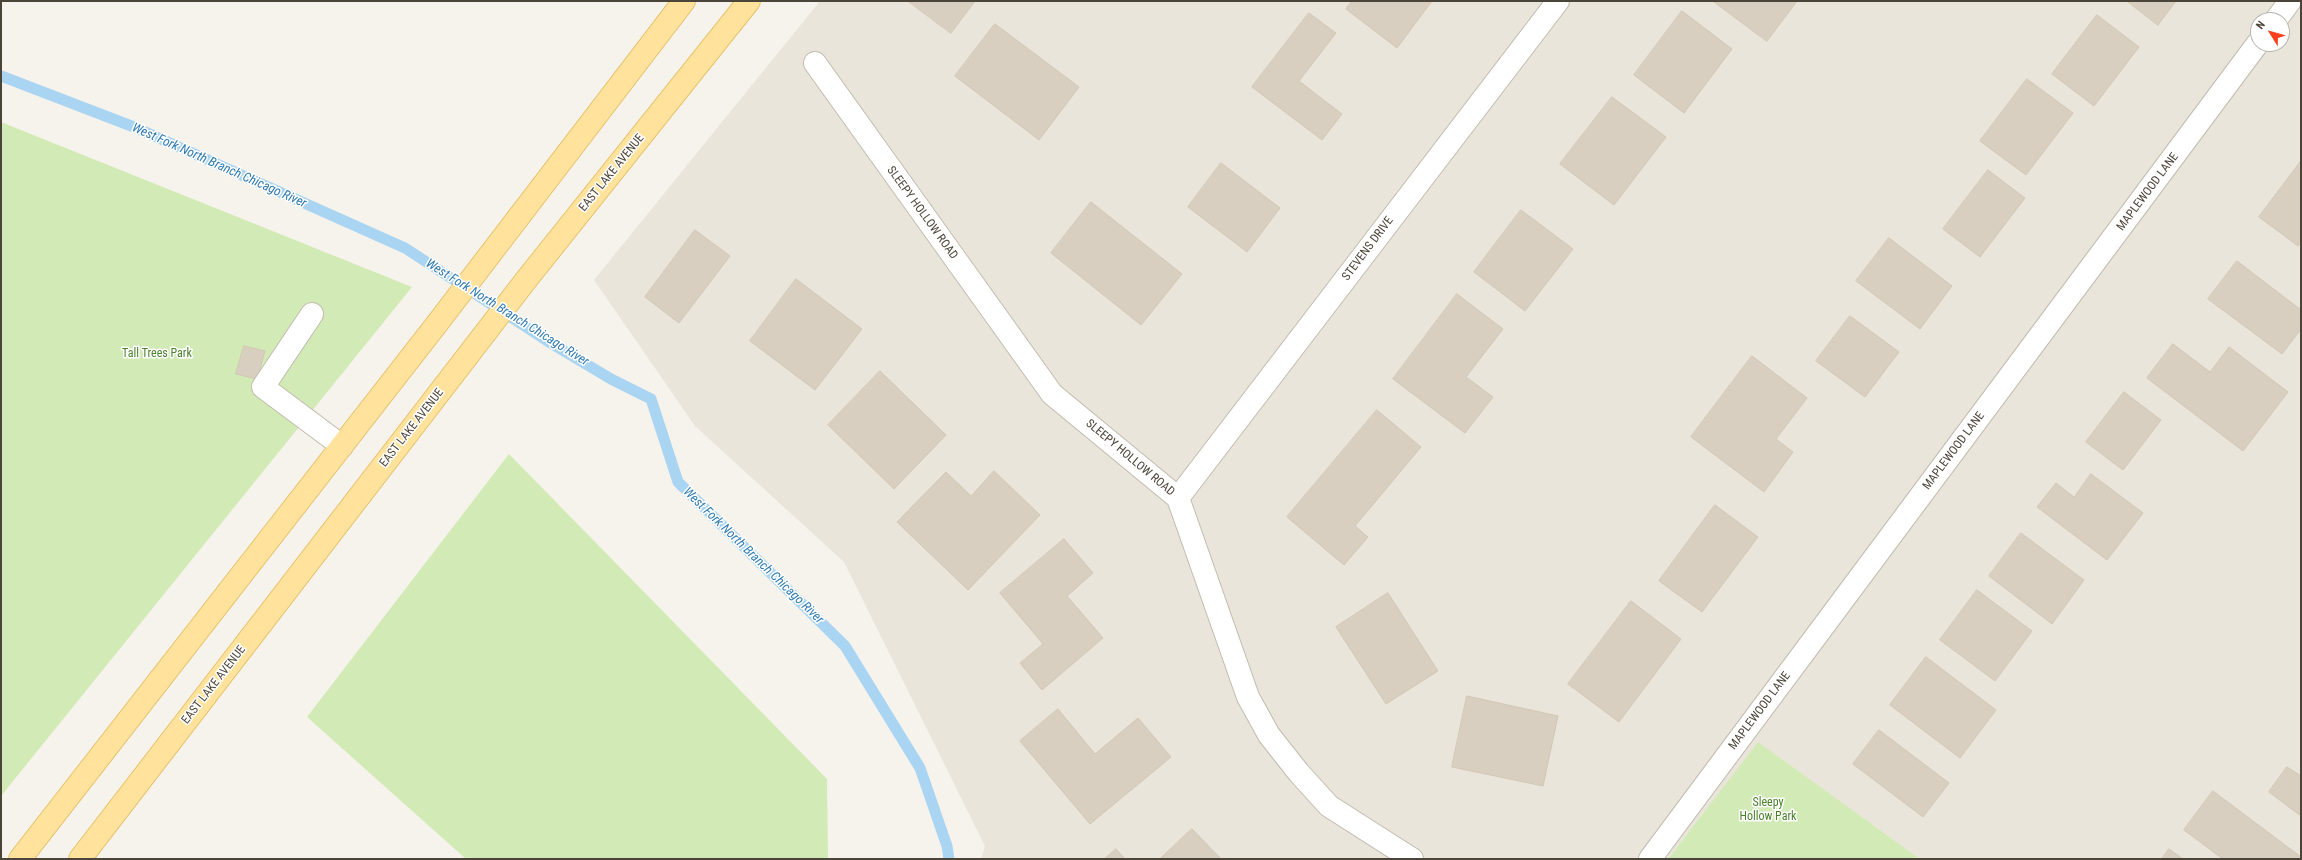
<!DOCTYPE html>
<style>
body{margin:0}
#map{position:relative;width:2302px;height:860px;overflow:hidden;background:#f6f3ec;font-family:"Roboto Condensed",sans-serif}
canvas{display:block}
.frame{position:absolute;inset:0;border:2px solid #4b4439;pointer-events:none}
.north{position:absolute;left:2250px;top:12px;width:40px;height:40px;box-sizing:border-box;background:#fff;border:1px solid #b7b4b0;border-radius:50%;rotate:307deg;font-size:11px;font-weight:700;line-height:16px;text-align:center;color:#4b4439}
.north::after{content:'';display:block;margin:auto;width:14px;height:18px;background:#fc3f1d;clip-path:polygon(50% 0,100% 100%,50% 72%,0 100%)}
</style>
<div id="map">
<canvas width="2302" height="860"></canvas>
<div class="frame"></div>
<div class="north">N</div>
</div>
<script>
const g = document.querySelector('canvas').getContext('2d');
g.lineJoin = 'round';
function fill(path, color) { g.fillStyle = color; g.fill(path, 'evenodd'); }
function trace(path, color, width, dash) { g.strokeStyle = color; g.lineWidth = width; g.lineCap = dash ? 'butt' : 'round'; g.setLineDash(dash || []); g.stroke(path); }
function write(font, color, halo, rows, align = 'center') {
  g.font = font + ' "Roboto Condensed",sans-serif'; g.lineWidth = 3; g.setLineDash([]); g.textBaseline = 'middle'; g.strokeStyle = halo; g.fillStyle = color; for (const [text, x, y, turn = 0] of rows) {
    g.save(); g.translate(x, y); g.rotate((+turn || 0) * Math.PI / 180); g.textAlign = isNaN(turn) ? turn : align; if (halo) g.strokeText(text, 0, 0); g.fillText(text, 0, 0); g.restore();
  }
}
fill(new Path2D(`
 M820,1H2291L2301,9V859H1920L1758,743L1668,859H981L985,846L844,562L695,426L594,280ZM2258,20H2282V44H2258Z`), '#eae5da');
fill(new Path2D(`
 M1,122L412,287L1,796Z
 M509,454L827,779L828,859H466L307,717Z
 M1758,742L1920,859H1668Z`), '#d2eab5');
trace(new Path2D(`
 M1,76L134,127L405,248L549,342L611,379L651,399L678,482L845,646L920,768L947,846L949,859`), '#a9d4f2', 11);
const building = new Path2D(`
 M908,1H975L951,33Z
 M1352,1H1432L1397,48L1346,9Z
 M1713,1H1797L1767,41Z
 M2127,1H2176L2158,25Z
 M1682,11L1732,49L1684,113L1634,75Z
 M1309,13L1336,33L1299,81L1342,114L1322,140L1252,87Z
 M2097,15L2139,47L2094,106L2052,74Z
 M995,24L1079,87L1039,140L955,76Z
 M2027,79L2073,113L2026,175L1980,141Z
 M1612,97L1666,137L1614,205L1560,164Z
 M2301,161V242L2298,246L2259,217Z
 M1221,163L1280,208L1247,252L1188,207Z
 M1988,170L2025,198L1980,257L1943,229Z
 M1091,202L1182,274L1141,325L1051,253Z
 M1521,210L1573,249L1525,311L1474,272Z
 M695,230L730,256L679,323L645,297Z
 M1889,238L1952,286L1920,329L1856,281Z
 M2237,261L2301,310V329L2282,354L2208,299Z
 M796,279L862,329L815,390L750,341Z
 M1457,294L1503,329L1466,377L1493,397L1465,433L1393,379Z
 M1850,316L1899,352L1865,397L1816,361Z
 M2173,344L2210,372L2229,347L2288,392L2243,451L2147,378Z
 M244,346L265,351L257,379L236,374Z
 M1752,356L1807,398L1776,439L1793,452L1764,492L1691,437Z
 M880,371L946,435L894,489L828,425Z
 M2124,392L2161,420L2123,470L2086,442Z
 M1377,410L1421,447L1355,526L1368,537L1344,565L1287,517Z
 M994,471L1040,515L968,590L897,522L946,472L971,496Z
 M2091,474L2143,513L2107,560L2037,507L2056,483L2074,497Z
 M1715,505L1758,537L1702,612L1659,581Z
 M2021,533L2084,580L2052,624L1989,576Z
 M1064,539L1093,573L1067,596L1103,638L1042,690L1020,663L1043,644L1000,593Z
 M1977,590L2032,631L1995,681L1940,640Z
 M1388,593L1438,671L1386,704L1336,627Z
 M1631,601L1681,639L1619,722L1568,684Z
 M1926,657L1996,710L1960,758L1890,705Z
 M1467,696L1558,716L1543,786L1452,767Z
 M1058,709L1095,754L1138,718L1171,757L1090,824L1020,741Z
 M1879,730L1949,783L1923,817L1853,764Z
 M2287,767L2301,776V816L2269,792Z
 M2213,791L2301,857V859H2223L2184,830Z
 M1192,829L1221,859H1160Z
 M1116,849L1125,859H1105Z
 M2169,849L2183,859H2162Z`);
fill(building, '#d8cfc1');
trace(building, '#d3c7b4', 1);
const minor = new Path2D(`
 M2276,20L2290,1
 M815,63L1052,394L1178,498L1248,697L1269,735L1299,773L1329,806L1412,859
 M312,314L263,387L342,446
 M1178,498L1558,1
 M1650,859L2258,43`);
const major = new Path2D(`
 M20,859L436,325L684,1
 M80,859L526,280L749,1`);
trace(minor, '#c2bbae', 24);
trace(major, '#e6c16a', 24);
trace(minor, '#fff', 22);
trace(major, '#ffe39c', 22);
write('12px', '#4b4439', '#fff', [
 ["EAST LAKE AVENUE",612,173,-51],
 ["MAPLEWOOD LANE",2148,192,-53],
 ["SLEEPY HOLLOW ROAD",922,213,54],
 ["STEVENS DRIVE",1368,249,-53],
 ["EAST LAKE AVENUE",412,428,-52],
 ["MAPLEWOOD LANE",1954,451,-53],
 ["SLEEPY HOLLOW ROAD",1130,458,40],
 ["EAST LAKE AVENUE",214,685,-52],
 ["MAPLEWOOD LANE",1760,711,-53]
]);
write('12px', '#4a7f2a', '#fff', [
 ["Tall Trees Park",157,354],
 ["Sleepy",1768,803],
 ["Hollow Park",1768,817]
]);
write('italic 13px', '#2e7ab2', '#fff', [
 ["West Fork North Branch Chicago River",219,166,24],
 ["West Fork North Branch Chicago River",507,313,32],
 ["West Fork North Branch Chicago River",753,556,44]
]);
</script>
